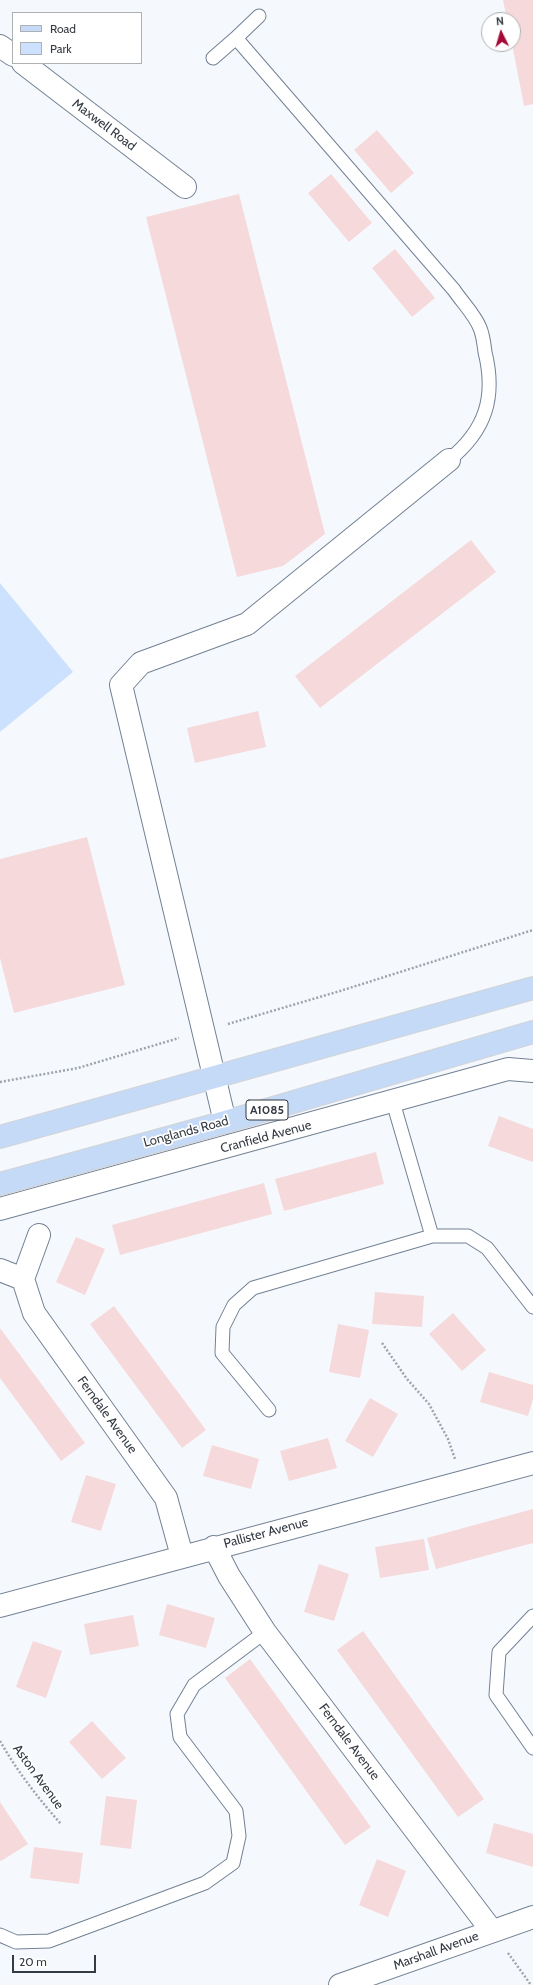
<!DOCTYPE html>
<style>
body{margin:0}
#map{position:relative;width:533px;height:1985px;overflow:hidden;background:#f5f9fd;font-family:Cabin,sans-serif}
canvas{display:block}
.legend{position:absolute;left:12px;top:12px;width:130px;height:52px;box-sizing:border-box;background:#fff;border:1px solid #aeb1b4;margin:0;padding:5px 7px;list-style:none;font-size:12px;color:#353b43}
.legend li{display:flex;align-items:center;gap:8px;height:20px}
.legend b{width:20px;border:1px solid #aeb1b4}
.north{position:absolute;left:481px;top:12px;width:40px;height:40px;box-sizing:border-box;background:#fff;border:1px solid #aeb1b4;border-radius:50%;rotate:355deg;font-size:11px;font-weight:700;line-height:16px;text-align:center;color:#353b43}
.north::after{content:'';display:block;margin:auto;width:14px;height:18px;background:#a50937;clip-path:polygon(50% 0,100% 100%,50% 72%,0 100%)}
.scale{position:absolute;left:12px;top:1955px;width:84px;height:18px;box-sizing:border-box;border:2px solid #353b43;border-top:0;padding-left:5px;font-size:12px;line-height:14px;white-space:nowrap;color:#353b43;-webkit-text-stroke:3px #fff;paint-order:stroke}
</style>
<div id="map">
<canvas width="533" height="1985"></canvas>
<ul class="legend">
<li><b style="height:5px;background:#c4daf6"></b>Road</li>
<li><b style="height:11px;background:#cbe1fd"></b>Park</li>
</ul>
<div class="north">N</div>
<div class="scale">20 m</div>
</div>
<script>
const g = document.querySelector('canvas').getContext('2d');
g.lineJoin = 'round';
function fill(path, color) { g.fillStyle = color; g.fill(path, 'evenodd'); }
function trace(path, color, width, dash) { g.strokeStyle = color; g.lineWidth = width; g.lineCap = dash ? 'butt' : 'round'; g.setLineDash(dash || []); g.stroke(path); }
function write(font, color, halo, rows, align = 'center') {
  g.font = font + ' Cabin,sans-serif'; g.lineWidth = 3.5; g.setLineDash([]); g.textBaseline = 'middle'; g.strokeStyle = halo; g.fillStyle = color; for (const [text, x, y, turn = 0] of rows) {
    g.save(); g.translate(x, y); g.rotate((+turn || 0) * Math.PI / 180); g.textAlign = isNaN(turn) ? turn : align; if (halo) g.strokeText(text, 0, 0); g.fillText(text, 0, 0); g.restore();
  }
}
fill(new Path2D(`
 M0,583L73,672L0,732Z`), '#cbe1fd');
fill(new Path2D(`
 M503,0H533V104L524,106L512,44L513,20H507Z
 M377,130L414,173L391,193L354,150Z
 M331,174L372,223L349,242L308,193Z
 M239,194L325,534L283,566L237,577L146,217Z
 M395,249L435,298L412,317L372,268Z
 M471,540L496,572L320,708L295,676Z
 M258,711L266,747L195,763L187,728Z
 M87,837L125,985L14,1013L0,958V859Z
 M499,1116L533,1129V1162L488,1146Z
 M376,1152L384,1184L284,1211L275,1179Z
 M264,1183L272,1214L120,1255L112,1225Z
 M76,1237L105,1249L85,1295L56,1282Z
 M375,1292L424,1296L422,1327L372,1324Z
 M114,1306L206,1430L182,1448L90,1324Z
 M453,1313L486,1350L462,1371L429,1334Z
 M338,1324L369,1330L360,1378L329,1372Z
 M0,1328L85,1443L61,1461L0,1378Z
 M489,1372L533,1385V1399L528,1416L480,1402Z
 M370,1398L398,1414L373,1457L345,1441Z
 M328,1438L337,1468L289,1481L280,1451Z
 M212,1445L259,1459L251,1489L203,1476Z
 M86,1475L116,1484L101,1531L71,1522Z
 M533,1509V1543L436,1569L427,1538Z
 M424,1539L429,1570L380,1578L375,1547Z
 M319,1564L349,1574L334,1621L304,1612Z
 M167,1604L215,1618L206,1648L159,1635Z
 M133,1615L139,1646L90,1655L84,1624Z
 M363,1631L484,1799L458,1817L337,1650Z
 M33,1641L62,1651L46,1698L16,1687Z
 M250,1659L371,1827L345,1845L225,1678Z
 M92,1721L126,1758L102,1779L69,1742Z
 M106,1796L137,1800L131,1849L100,1845Z
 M0,1802L28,1844L1,1861L0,1860Z
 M494,1823L533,1834V1867L486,1853Z
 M34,1847L83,1853L79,1884L30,1878Z
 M377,1859L406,1871L388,1917L359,1905Z`), '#f6d9da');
const lane = new Path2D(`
 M259,16L236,38L454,290C462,302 475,315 480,328C483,335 484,344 485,352C496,397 486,430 449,460
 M213,58L236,38
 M393,1102L432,1236
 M269,1410L222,1353L223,1327L234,1305L253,1288L432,1236H468L487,1248L533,1307
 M533,1616L499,1652L496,1695L533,1748
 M0,1935L16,1942L49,1941L205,1883L233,1863L239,1836L236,1811L180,1737L177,1714L194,1685L265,1632`);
const street = new Path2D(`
 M0,46L13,55
 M23,63L185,187
 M0,1209L508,1069L533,1071
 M0,1270L23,1279L34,1313L166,1498L182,1556
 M23,1279L39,1235
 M214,1547L229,1576L265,1632L492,1931
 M0,1606L533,1463
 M340,1985L533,1917`);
const secondary = new Path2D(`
 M225,1122L121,685L141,663L247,624L449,460`);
const primary = new Path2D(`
 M0,1137L533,988
 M0,1184L225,1122L533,1032`);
trace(lane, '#738194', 15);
trace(street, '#738194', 24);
trace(secondary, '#738194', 24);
trace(primary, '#d3d4d6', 24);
trace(new Path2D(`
 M228,1024L340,991L533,930
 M0,1082L78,1068L179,1038
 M382,1343L407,1379L429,1404L448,1439L455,1459
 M0,1741C17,1771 38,1798 61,1824
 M508,1953L531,1985`), '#9fa4aa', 2.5, [2, 2]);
trace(lane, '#fff', 13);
trace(street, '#fff', 22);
trace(secondary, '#fff', 22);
trace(primary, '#c4daf6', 22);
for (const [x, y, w] of [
 [267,1110,42]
]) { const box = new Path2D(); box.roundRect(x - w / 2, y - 10, w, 20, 3); g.fillStyle = '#fff'; g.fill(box); trace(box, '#353b43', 1); }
write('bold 12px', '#353b43', null, [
 ["A1085",267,1110]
]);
write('13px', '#353b43', '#fff', [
 ["Maxwell Road",104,125,37],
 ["Longlands Road",186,1132,-15],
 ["Cranfield Avenue",266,1137,-15],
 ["Ferndale Avenue",107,1415,54],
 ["Pallister Avenue",266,1533,-15],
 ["Ferndale Avenue",349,1742,53],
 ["Aston Avenue",38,1777,54],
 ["Marshall Avenue",436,1951,-20]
]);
</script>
